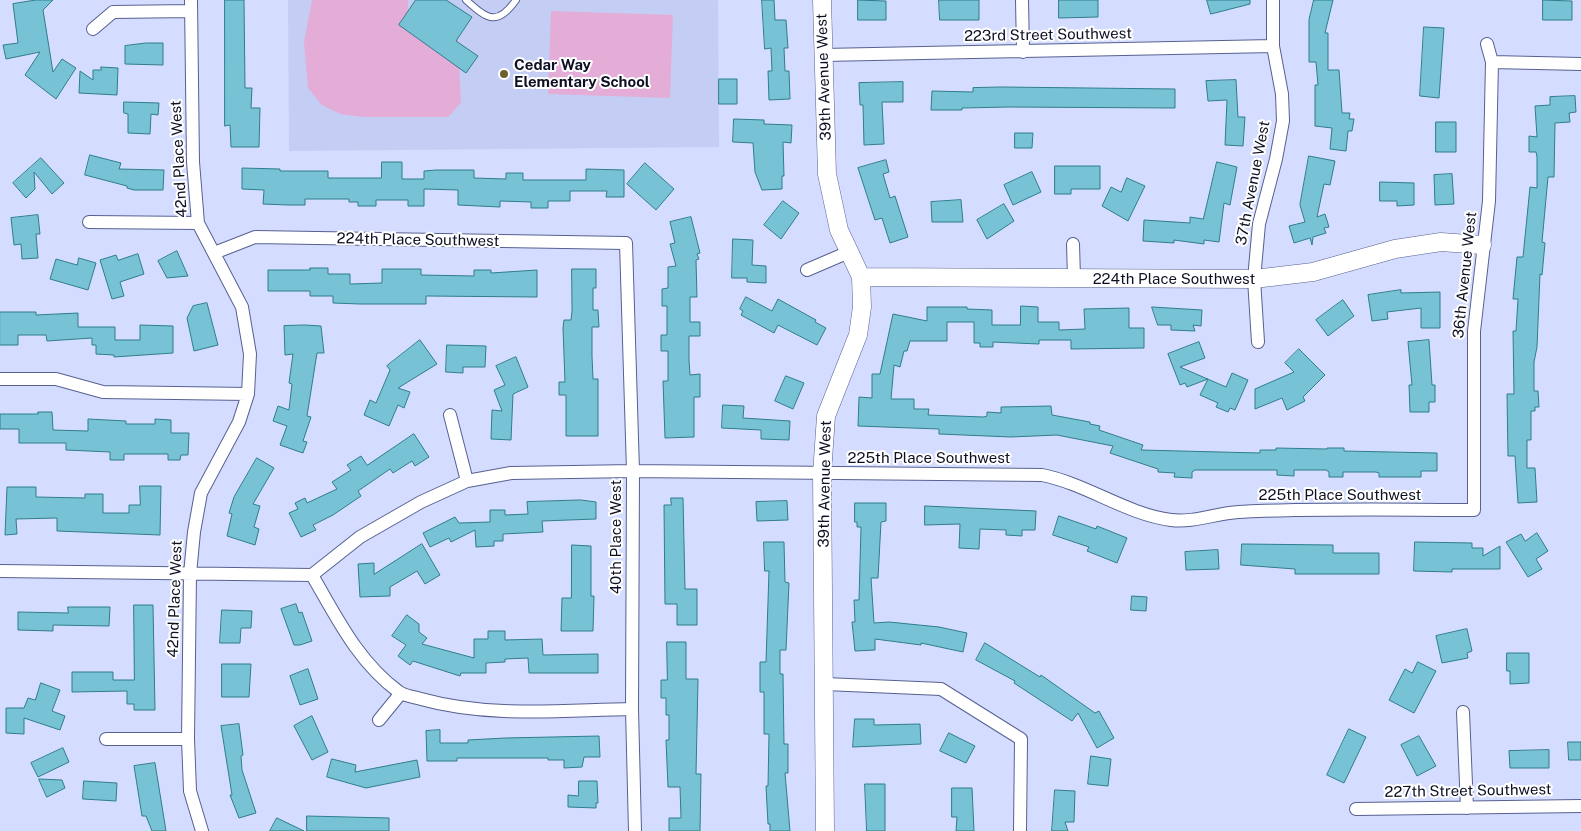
<!DOCTYPE html>
<style>
body{margin:0}
canvas{display:block;background:#d4ddff}
</style>
<canvas width="1581" height="831"></canvas>
<script>
const g = document.querySelector('canvas').getContext('2d');
g.lineJoin = 'round';
function fill(path, color) { g.fillStyle = color; g.fill(path, 'evenodd'); }
function trace(path, color, width, dash) { g.strokeStyle = color; g.lineWidth = width; g.lineCap = dash ? 'butt' : 'round'; g.setLineDash(dash || []); g.stroke(path); }
function write(font, color, halo, rows, align = 'center') {
  g.font = font + ' "Public Sans",sans-serif'; g.lineWidth = 4; g.setLineDash([]); g.textBaseline = 'middle'; g.strokeStyle = halo; g.fillStyle = color; for (const [text, x, y, turn = 0] of rows) {
    g.save(); g.translate(x, y); g.rotate((+turn || 0) * Math.PI / 180); g.textAlign = isNaN(turn) ? turn : align; if (halo) g.strokeText(text, 0, 0); g.fillText(text, 0, 0); g.restore();
  }
}
fill(new Path2D(`
 M288,0H718L719,147L289,151Z`), '#c4cdf3');
fill(new Path2D(`
 M312,0H408V11L458,40L461,103L448,117H363L340,114L322,105L308,88L304,42Z
 M551,11L673,15L670,98L548,94Z`), '#e4add8');
const building = new Path2D(`
 M36,0H53L43,10L53,72L62,59L76,68L56,99L25,75L40,52L6,59L3,45L18,43L13,4Z
 M225,0H244L245,88H252L251,108H260L259,147H231L230,125L225,126Z
 M416,0H446L472,17L456,41L478,56L466,73L399,25Z
 M762,0H774L775,20H786L788,48H784L785,71H789L790,99L769,100L768,71H772L771,48L765,49Z
 M858,0L886,1V20H858Z
 M939,0H979V20H940Z
 M1059,0H1098V17L1059,18Z
 M1207,0H1250V4L1211,14Z
 M1314,0H1333L1325,33H1328V70H1339L1342,113H1350L1349,119H1354L1352,131H1348L1346,151L1330,149L1332,128L1315,126V85H1318L1316,62H1309V20Z
 M1543,0L1572,1V20H1543Z
 M1424,27L1444,28L1439,98L1420,96Z
 M146,43H163V65L125,64V46Z
 M101,67L118,68L117,95L79,93L80,71L93,80V70H101Z
 M719,79H737V104H719Z
 M1236,80L1238,117H1245L1243,146L1225,145L1227,100L1208,101L1206,81Z
 M903,82V102H882L884,144L864,145L863,105H860L859,83Z
 M1002,87L1175,89V108L1009,107L962,108V110H931L932,91L973,92V88Z
 M1575,96L1576,112L1569,113L1570,122L1555,123L1554,177H1548L1542,242L1545,243L1542,275L1540,274L1537,347L1534,362V391H1538L1539,407H1535V411H1531V440H1527V468H1535L1537,502L1518,503L1515,456H1508L1507,394H1514L1513,331H1516L1518,299H1513L1517,257H1523L1530,187L1537,188V157L1536,152H1529V136L1537,137L1535,106L1550,105V97Z
 M124,102L159,103L158,115L151,114L150,134L128,133V114L124,113Z
 M734,119L764,120V124L792,125L791,143L783,142L784,176H782V189L762,190L755,172L753,143L733,142Z
 M1436,122H1456V152H1436Z
 M1015,133H1033L1032,148H1015Z
 M90,155L121,163L119,169L164,170L163,190H134L127,188V186L85,175Z
 M1309,156L1335,161L1330,185L1324,184L1317,217L1325,214L1329,227L1324,228L1326,233L1313,237L1312,245L1310,238L1294,243L1289,226L1305,222L1300,205Z
 M41,158L64,183L52,194L34,172L35,189L26,198L13,183Z
 M886,160L889,172L883,174L890,198L895,196L908,237L890,243L882,218L875,220L858,168Z
 M382,162H402V179H424V171L436,170H474V178L506,179V173H523V180H586V169L624,170V197H606L607,191H570V201H548V208H531V202L500,201V207L458,205V190L424,189V206H408V200H376V206H358V202H349V199H305V205H288L263,204L264,190L242,189V168L280,169V171H328V178H381Z
 M1217,162L1237,167L1230,205L1224,203L1219,242L1204,240V244L1174,240V243L1143,241L1144,220L1190,223V217L1203,219Z
 M645,163L674,189L656,210L627,184Z
 M1055,166H1100V189H1071V194H1055Z
 M1032,172L1041,192L1013,205L1004,185Z
 M1452,174L1454,204L1435,205L1434,175Z
 M1127,178L1145,186L1128,221L1102,206L1111,187L1121,192Z
 M1380,182L1414,183V205L1397,206V201H1380Z
 M961,200L963,222H932L931,202Z
 M783,201L799,213L781,239L764,225Z
 M1004,204L1014,221L987,239L977,220Z
 M38,215L40,234H36L38,258L22,259L21,244L14,245L11,218Z
 M691,217L700,253L697,254L699,259L696,260L697,297H690V322H700V336H689V360L690,375L700,374V397H694V437L665,438L663,381H668V351H661V335H667V306H662V289L668,288V267L676,266L670,244L675,243L670,222Z
 M733,239L753,240L752,265L766,266V283L747,282V278H732Z
 M177,251L188,276L167,278L158,261Z
 M138,254L144,274L120,282L124,296L112,299L100,260L116,255L118,260Z
 M79,258L96,263L88,290L50,279L56,259L77,265Z
 M310,268H328V274H350V284L382,283V269H421V275L474,276V270H491V273L537,270V297L426,296V304H360L333,303V296H310V291H268V270H310Z
 M572,269H596V288H593V310H598L599,327H592V356L593,379H598V436H566V395H559V382H565L563,328L564,320H571L572,311Z
 M1401,290V293L1440,292V328H1421V308L1387,312L1388,319L1372,321L1368,295Z
 M746,297L772,311L778,299L816,320L815,322L826,328L817,345L778,325L774,333L741,315L743,311L740,309Z
 M1343,300L1354,316L1328,336L1316,320Z
 M207,303L218,345L194,351L187,318L193,306Z
 M1021,306L1038,307V322H1059V330L1085,329L1084,309L1129,308V328H1144V348L1071,349V340H1039V344L993,342V347H980V343H974V322H947V341H910L907,351H904L900,367L894,365L891,399H914V409H929L928,415L984,417L987,416V412L1001,413V407L1051,406L1052,415L1090,422V424L1100,426L1099,430L1143,445L1141,450L1260,453V450H1276V448L1327,449V448H1344V451L1437,453V471H1421V477H1379V473L1376,472H1343V477H1329V472L1326,470H1294V476L1277,475V470H1195L1192,472V478L1174,477L1175,473L1158,472V469L1110,453L1113,446L1057,435L1011,437L939,434V429L858,426L859,397L872,398V374H880L893,314L927,321V307H967V309L992,310V325H1020Z
 M1152,307L1202,310L1201,326L1193,325L1195,331L1171,330V325H1158Z
 M0,312H36V315L78,313V327H115V340H140V325L173,326V353L114,357V355L96,354V345H92V338L47,341L46,335H18V345H0Z
 M305,325L321,326L324,353H317L307,416L311,417L303,441L307,442L303,453L280,445L287,426L273,421L278,406L289,410L292,384L289,383L293,354L285,355L284,326Z
 M420,340L437,364L398,388L410,392L404,408L398,405L389,426L364,415L370,400L376,403L390,370L387,366Z
 M1429,340L1432,385H1435V402H1429V412H1410L1409,385H1412L1408,342Z
 M1199,342L1205,358L1180,367L1226,387L1232,373L1248,380L1235,410L1230,408L1228,412L1216,407L1218,403L1200,395L1208,379L1187,387L1185,383L1180,385L1168,354Z
 M447,345L486,346L485,367H463V373L446,372Z
 M1299,349L1325,375L1303,397L1305,401L1287,410L1282,398L1255,409V389L1294,372L1285,363Z
 M516,357L528,387L513,394L511,440L491,439L492,410L502,411L494,390L505,385L496,366Z
 M786,376L804,383L793,409L775,401Z
 M723,405L744,406L743,418L790,421L789,440L761,439V430L722,428Z
 M38,412H52L53,430L88,431V419L126,421V424H155V419L171,420V433H189L188,455H181L180,460H168V454H124V460H110V452L66,450V443H19V429H0V414H38Z
 M414,434L429,457L415,466L412,461L393,473L390,469L358,491L361,496L333,515L313,525L316,530L301,537L289,513L298,509L295,503L305,498L307,503L337,489L332,482L351,470L347,465L361,456L367,465Z
 M257,458L274,468L253,504L260,506L254,527L259,529L255,545L227,536L232,514L229,513L234,497Z
 M140,486H161L160,535L57,531V518L16,519L17,534L5,535L7,487H36V497L85,498V494H103V513H129V505H140Z
 M671,498H683L685,589H697V625H677V604H665L664,505H671Z
 M581,500L596,502V519L542,521L543,532L503,534V541H494V546L476,547L475,530L451,542L449,538L430,547L423,533L455,517L459,523L490,522V510H505V515L528,514L527,502Z
 M787,501L788,520L757,521L756,502Z
 M855,503H886V521L881,522L878,578H871L874,623L889,622L939,627L967,633L963,652L921,643V645L875,639V650L855,651L852,622H855L854,600H859L861,527H857V522H855Z
 M925,506L1036,511L1035,530H1022V536L1006,535V530L980,529L979,549L959,548L960,524L925,525Z
 M1059,516L1096,529L1097,526L1127,538L1117,563L1087,551L1089,547L1053,535Z
 M1537,533L1548,551L1536,559L1542,569L1528,577L1506,542L1521,534L1525,541Z
 M764,542H784L785,582L789,583L786,650H780V674H783L784,744H788V773H785L790,831H770V824H768L766,786H768L769,734H764V692H760V662H766L769,571H765Z
 M1415,542L1472,543V548H1483V556L1500,546V569H1452V572L1414,571Z
 M422,544L440,575L425,584L417,571L390,587V596L360,597L358,564L374,563V574Z
 M1242,544L1333,545V553H1379V574H1295V569L1241,565Z
 M572,545L591,546V596H594L593,631H561L562,598H571Z
 M1218,550L1219,569L1186,570L1185,552Z
 M1132,596L1147,597L1146,611L1131,610Z
 M296,604L299,613L302,612L312,641L300,645H294L281,609Z
 M134,605H153L155,710H134V704H127V691L72,692V672H113V680H134Z
 M68,607H110L109,626L53,625V631L18,630V612L68,613Z
 M222,610L252,611L251,628H241L240,643H220Z
 M407,615L419,624V632L427,638L422,644L474,658V639H488V631H505V640L542,639L543,655L598,654V673H529L528,658L505,659V662L486,663V673H461L460,676L413,661L410,665L398,656L406,645L392,636Z
 M1467,629L1472,651L1467,653L1468,658L1442,663L1436,636Z
 M667,642H686V679H698L696,774H701L700,831H669V818H681L680,787H668L666,740H669V715H666V698H661V680H667Z
 M985,643L1040,677L1041,675L1095,713L1099,711L1114,738L1097,748L1078,713L1072,721L1014,683L1015,681L976,660Z
 M1507,653H1529V683L1510,684V671H1507Z
 M1418,662L1436,671L1414,713L1389,700L1405,669L1412,673Z
 M222,664H251L249,697H222Z
 M308,669L318,699L300,705L290,676Z
 M41,683L60,690L52,711L65,716L60,730L24,718V734L6,733V708H24L28,698L35,700Z
 M312,716L328,752L312,760L294,726Z
 M855,719H874V725L920,724L921,744L853,747Z
 M239,724L243,755L241,756L242,770L256,813L239,818L230,795H232L221,726Z
 M1349,729L1366,737L1344,783L1327,775Z
 M440,730V743H468V740L505,738L599,736L600,757H584L582,767L564,768V760H548V758H457V761H427L426,731Z
 M949,733L975,746L966,763L940,751Z
 M1419,736L1436,766L1417,776L1401,745Z
 M1568,742H1581V760H1569Z
 M63,748L69,762L38,777L31,763Z
 M1549,750V768H1510L1509,751Z
 M1091,756L1111,759L1108,786L1088,784Z
 M332,759L356,765L355,772L417,760L420,777L366,788L327,777Z
 M155,763L166,831H152L146,816H142L134,766Z
 M39,779L62,780L65,788L47,797Z
 M84,781L117,783L116,801L83,799Z
 M579,781H597L598,803H596V808L568,807V795L578,796Z
 M865,784H885V831H867Z
 M952,788H972L974,831H956L957,817H952Z
 M1055,790L1075,791L1074,822H1065L1068,831H1052Z
 M307,816L389,818V831H307Z
 M277,818L304,831H270Z`);
fill(building, '#77c2d4');
trace(building, '#2f7d8d', 1);
const lane = new Path2D(`
 M466,0C487,19 497,27 516,0`);
const street = new Path2D(`
 M191,0L193,162L198,223L242,307L250,354L248,394L239,422L201,493L194,532L190,574L188,739L190,791L202,831
 M1022,0L1023,52
 M93,29L113,12L190,11
 M823,55L1273,46
 M1492,62L1581,64
 M89,222L198,223
 M1073,244L1074,278
 M214,253L255,237L626,243L633,471L632,709L635,831
 M807,270L849,252
 M1258,342L1254,279L1259,224L1276,159L1283,121L1282,94L1273,46V0
 M0,379H56L103,392L248,394
 M450,415L467,481
 M0,571L312,575C337,618 358,662 399,692C405,696 414,697 421,699C489,718 562,710 632,709
 M312,575L360,537L421,502L467,481L511,473L633,471L1042,475C1087,484 1126,514 1171,520C1194,523 1216,513 1239,512C1317,508 1396,510 1474,510V331L1489,201L1492,62L1487,44
 M825,684L941,689L1021,739L1020,831
 M1463,712L1467,808
 M379,720L401,693
 M106,739H188
 M1356,809L1581,806`);
const secondary = new Path2D(`
 M822,0L827,174L839,230L861,277L862,307L858,335L826,416L822,474L825,831
 M861,277L1254,279L1313,272L1395,249L1441,242L1482,245`);
trace(lane, '#576191', 8);
trace(street, '#576191', 14);
trace(secondary, '#576191', 19);
trace(lane, '#fff', 6);
trace(street, '#fff', 12);
trace(secondary, '#fff', 18);
for (const [x, y, r, color] of [
 [504,74,5,"#6e602d"]
]) { const dot = new Path2D(); dot.arc(x, y, r, 0, 2 * Math.PI); g.fillStyle = color; g.fill(dot); trace(dot, '#fff', 2); }
write('15px', '#0d1023', '#fff', [
 ["223rd Street Southwest",1048,35,-1],
 ["39th Avenue West",824,77,-92],
 ["42nd Place West",179,159,-93],
 ["37th Avenue West",1253,183,-79],
 ["224th Place Southwest",418,240,1],
 ["36th Avenue West",1465,275,-84],
 ["224th Place Southwest",1174,279],
 ["225th Place Southwest",929,458],
 ["39th Avenue West",825,484,-89],
 ["225th Place Southwest",1340,495],
 ["40th Place West",616,537,-90],
 ["42nd Place West",175,599,-88],
 ["227th Street Southwest",1468,791,-1]
]);
write('bold 15px', '#0d1023', '#fff', [
 ["Cedar Way",514,65],
 ["Elementary School",514,82]
], 'left');
</script>
